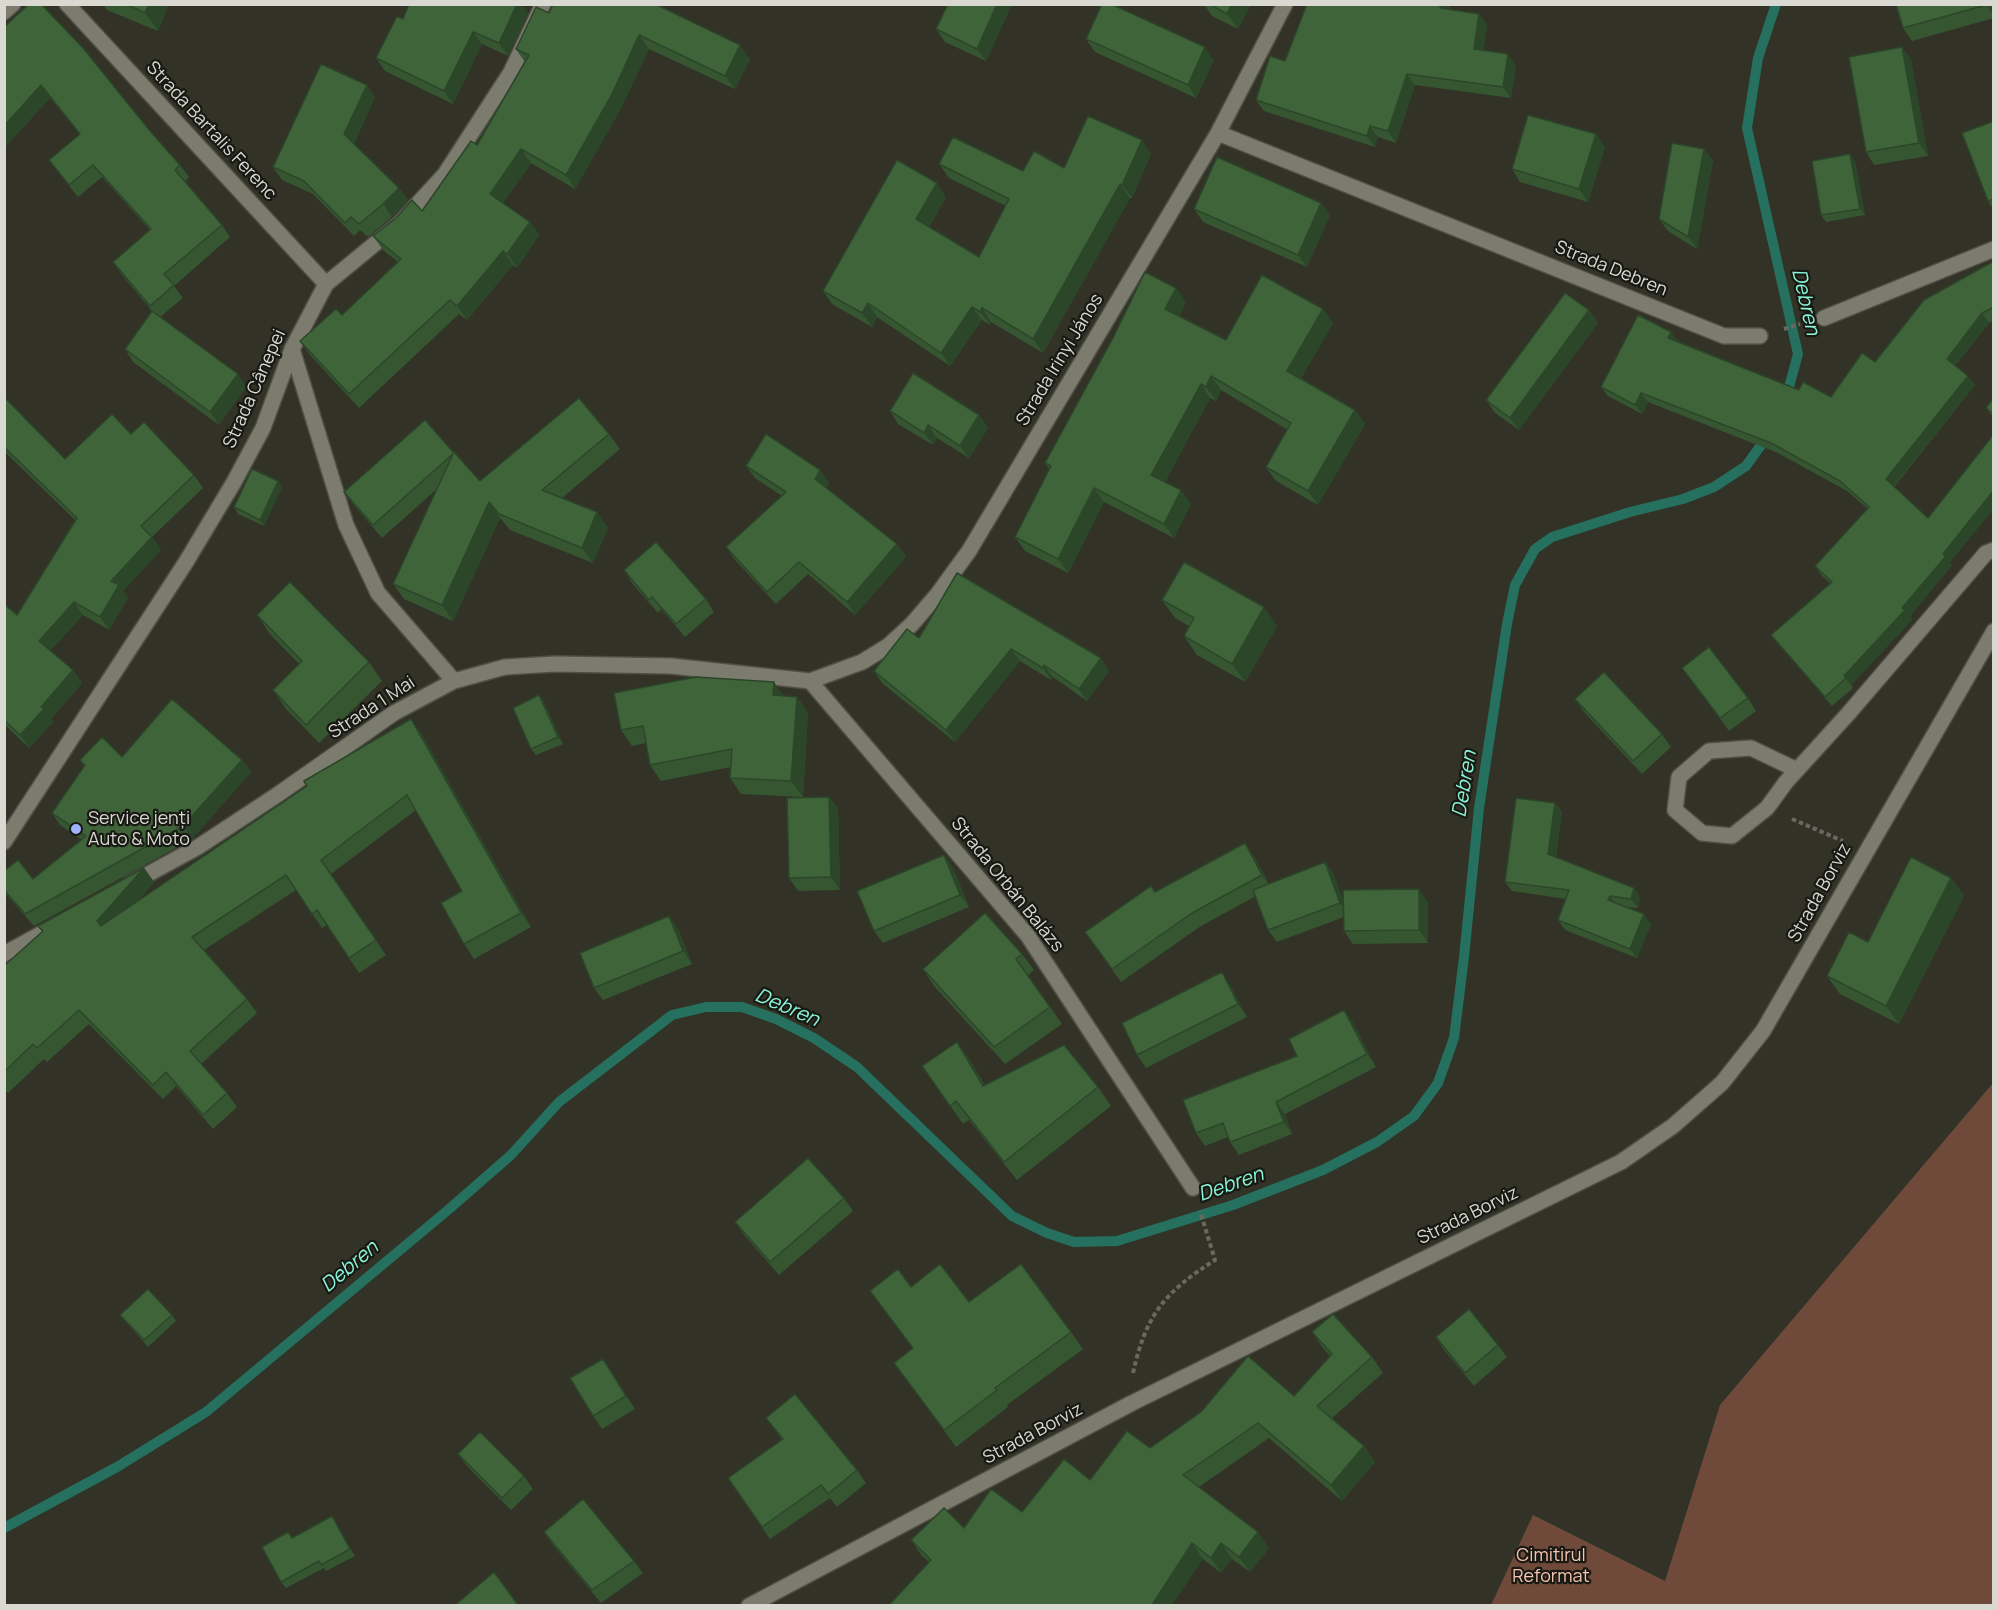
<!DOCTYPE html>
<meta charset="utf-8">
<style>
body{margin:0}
#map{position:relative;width:1998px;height:1610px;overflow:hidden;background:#323227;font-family:Manrope,sans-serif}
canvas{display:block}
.frame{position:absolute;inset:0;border:6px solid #d9d9d2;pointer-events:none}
</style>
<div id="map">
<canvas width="1998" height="1610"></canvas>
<div class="frame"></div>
</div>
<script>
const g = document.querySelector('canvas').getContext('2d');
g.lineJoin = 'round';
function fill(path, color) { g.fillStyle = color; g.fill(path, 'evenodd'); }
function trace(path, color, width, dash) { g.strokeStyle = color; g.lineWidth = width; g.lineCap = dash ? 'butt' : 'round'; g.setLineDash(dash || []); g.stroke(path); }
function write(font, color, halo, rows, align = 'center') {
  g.font = font + ' Manrope,sans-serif'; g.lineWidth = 4.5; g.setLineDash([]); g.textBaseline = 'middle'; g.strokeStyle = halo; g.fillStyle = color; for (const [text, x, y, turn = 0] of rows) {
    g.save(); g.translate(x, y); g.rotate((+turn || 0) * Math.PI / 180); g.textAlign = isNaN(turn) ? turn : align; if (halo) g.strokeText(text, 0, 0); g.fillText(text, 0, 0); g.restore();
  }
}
fill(new Path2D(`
 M1993,1083V1605H1491L1533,1515L1665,1581L1720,1405Z`), '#6f4a3b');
trace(new Path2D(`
 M1776,4L1758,58L1747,128L1798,354L1786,398
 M4,1528L117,1467L206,1412L448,1210L511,1155L559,1102L672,1015L706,1007H742L776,1019L814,1038L857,1067L1012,1216L1047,1233L1074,1242L1117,1241L1233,1205L1323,1170L1377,1142L1414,1116L1438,1083L1454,1038L1464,957L1479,808L1507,624L1515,585L1535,549L1552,537L1630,512L1683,499L1714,487L1746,466L1769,434`), '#25705e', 10);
const street = new Path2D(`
 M67,4L326,284
 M4,12L13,4
 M1218,133L1724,336H1760
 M1824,318L1994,249
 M292,349L346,525L378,593L454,681
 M810,681L1028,936L1193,1188
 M1797,770L1751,748L1709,751L1679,777L1675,810L1702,833L1732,836L1767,808L1786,782L1848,714L1986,553L1994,550
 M4,842L186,562L234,482L263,428L292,349L326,284L399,224L445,174L511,72L543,4
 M130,884L198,847L277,795L394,713L454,681L505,667L555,664L671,666L810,681L862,662L888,646L912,624L937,595L969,551L1218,133L1285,4
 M4,954L57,925`);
const secondary = new Path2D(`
 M749,1606L1132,1403L1621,1162L1673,1126L1722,1083L1763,1031L1994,631`);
trace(street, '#4f4f46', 18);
trace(secondary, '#4f4f46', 18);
trace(new Path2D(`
 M1784,329L1800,324
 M1792,819L1843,841
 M1133,1373C1146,1314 1165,1292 1215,1260L1200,1211`), '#696960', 4, [4.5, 3]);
trace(street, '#7b7b6e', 15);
trace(secondary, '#7b7b6e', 15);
fill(new Path2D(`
 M103,4H169L158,31L107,10Z
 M948,4H1012L986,61L945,42L936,29Z
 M1204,4H1251L1238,29L1212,16Z
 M1307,4H1449L1450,7V10L1479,14L1487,25L1483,51L1516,65L1511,98L1415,85L1396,143L1378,137L1375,147L1264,111L1256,100L1285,61Z
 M1896,4H1991L1994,12V18L1912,41L1903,28Z
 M659,7L750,59L735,89L649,49L621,108L575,189L531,163L503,203L530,222L539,235L517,268L513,265L467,320L459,314L359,408L310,355L300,341L342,315L398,262L383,250L373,236L422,211L477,145L525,62L516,49L549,13Z
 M528,13L508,56L482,44L453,104L385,71L376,58L403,19Z
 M4,27L150,131L180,165L189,177L184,182L222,225L230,237L174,286L183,298L160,317L246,387L219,425L133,362L125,349L152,311L122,275L113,262L150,230L102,177L78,197L58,172L49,160L80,134L50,98L4,148Z
 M1086,39L1214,60L1196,98L1095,52Z
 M1902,47L1911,60L1928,156L1874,165L1866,152Z
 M375,97L354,144L399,188L408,200L392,217L368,237L360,230L354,236L313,194L282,180L273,167Z
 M1994,121V210L1988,201Z
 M1605,147L1588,202L1520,182L1512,169Z
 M1704,149L1713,161L1697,249L1668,231L1659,219Z
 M1151,154L1132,198H1130L1043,353L991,322L990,325L982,320L950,366L877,317L872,327L832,304L823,291L946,197L929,227L979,257L1006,206L949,178L939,164L1023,171L1064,168Z
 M1855,161L1865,215L1826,222L1821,215Z
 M1194,209L1330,215L1307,267L1203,222Z
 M1994,261V320L1989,323L1955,366L1975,385L1894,487L1928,518L1994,434V508L1950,562L1952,565L1910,616L1912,620L1851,685L1853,688L1832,706L1778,644L1771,635L1830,583L1822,576L1815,566L1868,509L1847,491L1778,453L1648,402L1642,414L1608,396L1601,387L1678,341L1799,390L1831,397L1875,362Z
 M1176,288L1186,302L1179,316L1226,340L1323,309L1333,323L1301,378L1355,410L1365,424L1318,505L1276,481L1266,467L1288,430L1221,390L1216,401L1210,398L1165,482L1181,490L1191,504L1174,538L1104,502L1068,573L1025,551L1015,537L1049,469L1045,463Z
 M1589,310L1598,323L1519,430L1495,413L1486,400Z
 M1994,397V418L1986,408Z
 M4,399L65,459L131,434L194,475L203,488L152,537L161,550L123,591L128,598L109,630L83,615L50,651L73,670L82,683L51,719L53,722L29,748L4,724V604L17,615L75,520L4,451Z
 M890,411L979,415L988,428L969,458L937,438L933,445L898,424Z
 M425,420L480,481L609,434L620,449L562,498L608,528L593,563L510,530L500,518L453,621L404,599L393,584L438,488L382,538L353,504L344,492Z
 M746,466L820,470L829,483L826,488L897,544L906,557L855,615L808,574L776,604L735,560L726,547L782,496L755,478Z
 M282,487L264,526L238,514L234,507Z
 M624,570L706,599L714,612L685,637L661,609L658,613L632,583Z
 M1162,600L1277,626L1245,682L1197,655L1184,636L1189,626L1175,618Z
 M257,615L369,662L382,681L319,743L286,709L273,690L299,664L270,634Z
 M919,638L1101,658L1109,671L1087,701L1053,677L1051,680L1020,661L955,742L882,683L874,671Z
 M1682,668L1748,698L1756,711L1729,731Z
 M539,695L544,702L563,744L536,755L531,749Z
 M783,696L797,697L808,713L803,797L741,794L730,778L731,767L661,781L650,765L646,743L632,746L621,730Z
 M1575,699L1662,734L1671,747L1642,774L1584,712Z
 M421,733L531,927L474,959L464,944L462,891L416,810L331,874L386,955L359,973L327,925L322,928L296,890L204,950L247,999L257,1013L201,1064L227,1093L237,1107L213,1129L176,1086L163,1099L89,1024L47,1062L44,1059L8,1093L4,1089V966L42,932L38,926L144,868L154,882L137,902Z
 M122,757L242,760L251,772L192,839L34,926L4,892V871L33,879L82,840L60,825L52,813L84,766L80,760Z
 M829,797L838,809L840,890L798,891L789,878Z
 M1555,803L1562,812L1556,857L1634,888L1640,898L1638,908L1624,907L1651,924L1637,958L1565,930L1558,920L1566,899L1512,891L1505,882Z
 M944,855L953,868L969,907L883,943L874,931Z
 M1254,856L1269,884L1325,862L1334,875L1343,901L1428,902V943L1353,944L1344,931V917L1277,942L1268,930L1256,896L1201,926L1121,982L1085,932L1155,892Z
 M1951,878L1964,896L1899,1024L1840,994L1827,976L1868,942Z
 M678,929L692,964L603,1000L594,988Z
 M1022,954L1034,970L1028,975L1062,1024L1005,1064L934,986L923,969Z
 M1230,985L1247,1017L1146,1068L1137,1055Z
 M1344,1010L1353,1023L1376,1067L1285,1114L1292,1134L1239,1155L1230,1142L1228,1137L1205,1146L1196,1133L1297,1056Z
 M957,1042L970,1060L985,1085L1098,1087L1111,1106L1017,1180L969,1120L963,1124L922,1066Z
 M844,1198L853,1211L779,1275L744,1235L735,1222Z
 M911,1287L1071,1332L1083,1349L1007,1405L1008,1407L956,1447L894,1363L913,1349L870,1291Z
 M120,1315H172L176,1321L148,1347L125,1321Z
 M1312,1332L1372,1357L1383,1373L1332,1418L1364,1446L1375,1462L1342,1501L1269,1438L1199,1487L1269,1548L1250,1572L1232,1559L1221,1573L1203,1559L929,1562L922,1556L911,1540L964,1528L1022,1512L1090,1480L1150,1448L1294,1396L1330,1356L1323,1348Z
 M1436,1337L1498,1345L1507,1357L1474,1386L1444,1350Z
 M603,1359L635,1409L602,1429L593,1416Z
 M766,1418L857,1470L866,1483L837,1507L830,1498L770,1539L728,1478L782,1440Z
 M458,1454L524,1476L533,1489L511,1510L467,1466Z
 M332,1516L355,1556L326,1571L324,1568L286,1588L281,1582L292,1538Z
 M544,1532L634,1561L643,1573L601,1603L553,1545Z`), '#365632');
fill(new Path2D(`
 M149,4H169L158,31L145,13Z
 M517,4H521L528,13L508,56L499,43Z
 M997,4H1012L986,61L977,49Z
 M1232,4H1251L1238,29L1227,14Z
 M1441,4H1449L1450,7L1448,20L1440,8Z
 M1986,4H1991L1994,16Z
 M1479,14L1487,25L1482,61L1474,49Z
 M473,32L482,44L453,104L444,91Z
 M639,35L649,49L621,108L575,189L566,175Z
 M740,45L750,59L735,89L725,76Z
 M1205,47L1214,60L1196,98L1188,85Z
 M1902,47L1911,60L1928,156L1919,143Z
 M1508,54L1516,65L1511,98L1503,87Z
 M1407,74L1415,85L1396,143L1388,131Z
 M41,85L50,98L4,148V126Z
 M367,85L375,97L353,146L344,134Z
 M1370,126L1378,137L1375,147L1367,136Z
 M1596,134L1605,147L1588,202L1579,189Z
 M1142,140L1151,154L1132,198L1122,185Z
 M521,149L531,163L500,208L490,194Z
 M1704,149L1713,161L1697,249L1688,237Z
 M1850,154L1855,161L1865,215L1860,209Z
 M937,183L946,197L925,233L916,219Z
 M1120,184L1130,198L1043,353L1033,339Z
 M399,188L408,200L392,217L383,204Z
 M1321,203L1330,215L1307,267L1298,255Z
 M530,222L539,235L517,268L507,254Z
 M503,251L513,265L467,320L457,306Z
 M1176,288L1186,302L1175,323L1165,309Z
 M868,303L877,317L872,327L862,313Z
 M972,307L982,320L950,366L941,353Z
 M982,308L991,322L990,325L980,312Z
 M1323,309L1333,323L1297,385L1287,371Z
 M1589,310L1598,323L1519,430L1510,418Z
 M1982,313L1989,323L1953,368L1947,359Z
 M1671,332L1678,341L1675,347L1668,338Z
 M238,374L246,387L219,425L210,412Z
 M1211,376L1221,390L1216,401L1206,387Z
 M1968,376L1975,385L1892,488L1886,479Z
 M1201,384L1210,398L1161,489L1151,475Z
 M1641,393L1648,402L1642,414L1635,405Z
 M1355,410L1365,424L1318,505L1308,491Z
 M979,415L988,428L969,458L960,446Z
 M928,425L937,438L933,445L924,433Z
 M820,470L829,483L824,491L815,479Z
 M278,481L282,487L264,526L260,520Z
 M1094,488L1104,502L1068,573L1058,559Z
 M1181,490L1191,504L1174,538L1164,524Z
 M1994,490V508L1950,562L1952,565L1910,616L1912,620L1851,685L1844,676L1902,608L1943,554Z
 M489,502L500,518L453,621L442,605Z
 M597,512L608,528L593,563L582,548Z
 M152,537L161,550L123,591L128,598L109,630L100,617L111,581Z
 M897,544L906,557L855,615L847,602Z
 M74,602L83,615L48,653L39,641Z
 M1264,607L1277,626L1245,682L1232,664Z
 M1011,649L1020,661L955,742L946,730Z
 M1101,658L1109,671L1087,701L1079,689Z
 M1044,665L1053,677L1051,680L1043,668Z
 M73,670L82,683L51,719L53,722L29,748L20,735L41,707Z
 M774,682L785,698L773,695Z
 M539,695L544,702L563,744L558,737Z
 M797,697L808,713L803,797L791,781Z
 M411,719L421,733L531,927L521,913Z
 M242,760L251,772L192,839L183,826Z
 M829,797L838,809L840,890L831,877Z
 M1555,803L1562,812L1555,864L1548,854Z
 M1245,843L1254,856L1271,888L1262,875Z
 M944,855L953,868L969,907L960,895Z
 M1325,862L1334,875L1349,916L1340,903Z
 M144,868L154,882L107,936L97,921Z
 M1951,878L1964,896L1899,1024L1886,1006Z
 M1634,888L1640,898L1638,908L1631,899Z
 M1419,889L1428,902V943L1419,930Z
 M1610,896L1617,906L1608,900Z
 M1644,914L1651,924L1637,958L1630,949Z
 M669,916L678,929L692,964L683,951Z
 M1222,972L1230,985L1247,1017L1238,1004Z
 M1344,1010L1353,1023L1376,1067L1367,1054Z
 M957,1042L970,1060L996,1105L983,1086Z
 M1276,1102L1285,1114L1292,1134L1284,1122Z
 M603,1359L612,1372L635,1409L626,1396Z
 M1364,1446L1375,1462L1342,1501L1331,1485Z
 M332,1516L336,1523L355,1556L350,1549Z
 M1258,1532L1269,1548L1250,1572L1239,1557Z
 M1192,1543L1203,1559L1172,1605H1153Z
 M1221,1543L1232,1559L1221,1573L1211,1558Z`), '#2c4629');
const building = new Path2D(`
 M29,4H41L83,48L150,131L180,165L175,170L222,225L164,274L174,285L150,306L113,262L151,229L93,165L69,185L49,160L80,134L41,85L4,126V27Z
 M126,4H149L145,13Z
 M409,4H517L499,43L473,32L444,91L376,58L397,16L403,19Z
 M553,4H655L740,45L725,76L639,35L612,94L566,175L521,149L490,194L530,222L507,254L503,251L457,306L450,300L349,394L300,341L336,309L342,315L401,259L373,236L396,218L412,200L422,211L471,141L477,145L529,55L516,49L536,7L549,13Z
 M948,4H997L977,49L936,29Z
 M1102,4H1111L1205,47L1188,85L1086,39Z
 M1209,4H1232L1227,14Z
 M1307,4H1441L1440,8L1479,14L1474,49L1508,54L1503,87L1407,74L1388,131L1370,126L1367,136L1256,100L1270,56L1285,61Z
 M1896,4H1986V5L1903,28Z
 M1902,47L1919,143L1866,152L1849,57Z
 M321,64L367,85L344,134L399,188L383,204L359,224L351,217L345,223L304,181L273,167Z
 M1528,115L1596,134L1579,189L1512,169Z
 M1088,116L1142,140L1122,185L1120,184L1033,339L982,308L980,312L972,307L941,353L868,303L862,313L823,291L897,160L937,183L916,219L979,257L1009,199L939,164L953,137L1023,171L1034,151L1064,168Z
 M1994,121V199L1988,201L1962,133Z
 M1672,143L1704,149L1688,237L1659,219Z
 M1850,154L1860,209L1821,215L1812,161Z
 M1217,157L1321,203L1298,255L1194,209Z
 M1994,261V307L1982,313L1947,359L1968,376L1886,479L1928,518L1994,434V490L1943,554L1946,556L1902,608L1905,610L1844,676L1846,678L1825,697L1771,635L1832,582L1815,566L1869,507L1840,481L1771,443L1641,393L1635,405L1601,387L1638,315L1671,332L1668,338L1799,390L1803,382L1831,397L1862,353L1875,362L1924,300Z
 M1145,272L1176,288L1165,309L1226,340L1262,275L1323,309L1287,371L1355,410L1308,491L1266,467L1291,423L1211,376L1206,387L1201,384L1151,475L1181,490L1164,524L1094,488L1058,559L1015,537L1051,466L1045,463L1113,338Z
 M1565,293L1589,310L1510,418L1486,400Z
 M152,311L238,374L210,412L125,349Z
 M913,373L979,415L960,446L928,425L924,433L890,411Z
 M1994,397V414L1986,408Z
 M5,398L65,459L112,414L131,434L144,422L194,475L141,526L152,537L111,581L119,585L100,617L74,602L39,641L73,670L41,707L44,709L20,735L4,720V604L17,615L77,518L4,447Z
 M579,398L609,434L542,490L597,512L582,548L499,514L489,502L442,605L393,584L454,452L480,481Z
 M425,420L454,453L373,525L344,492Z
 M766,434L820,470L815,479L897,544L847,602L799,562L767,592L726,547L786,492L746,466Z
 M252,469L278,481L260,520L234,507Z
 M656,542L706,599L676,624L652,597L649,600L624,570Z
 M1184,562L1264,607L1232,664L1184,636L1194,618L1162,600Z
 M957,573L1101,658L1079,689L1044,665L1043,668L1011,649L946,730L874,671L907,629L919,638Z
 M290,582L369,662L306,725L273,690L302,661L257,615Z
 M1709,647L1748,698L1720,718L1682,668Z
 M1604,672L1662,734L1633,761L1575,699Z
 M696,677L774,682L773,695L797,697L791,781L730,778L732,749L650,765L643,726L621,730L614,693Z
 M539,695L558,737L531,749L513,708Z
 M172,699L242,760L183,826L25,914L4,890V871L18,860L33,879L86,836L52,813L85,765L80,760L102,737L122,757Z
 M411,719L521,913L464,944L441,903L462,891L407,795L321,860L376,940L349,958L317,910L312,914L286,875L192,937L247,999L190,1051L227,1093L203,1115L166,1072L153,1085L79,1010L37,1048L33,1044L4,1072V966L43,931L38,926L144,868L97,921L101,926L307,786L304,781Z
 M829,797L831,877L789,878L787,798Z
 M1516,798L1555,803L1548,854L1634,888L1631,899L1610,896L1608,900L1644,914L1630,949L1558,920L1569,890L1505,882Z
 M1245,843L1262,875L1192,913L1112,969L1085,932L1151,886L1155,892Z
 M944,855L960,895L874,931L857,891Z
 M1911,857L1951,878L1886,1006L1827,976L1849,932L1868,942Z
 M1325,862L1340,903L1268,930L1253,890Z
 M1419,889V930L1344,931L1343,890Z
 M985,913L1022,954L1016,959L1050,1007L994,1047L923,969Z
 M669,916L683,951L594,988L580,953Z
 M1222,972L1238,1004L1137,1055L1122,1023Z
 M1344,1010L1367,1054L1276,1102L1284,1122L1230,1142L1223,1123L1196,1133L1183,1100L1297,1056L1289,1039Z
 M957,1042L983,1086L1064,1045L1098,1087L1004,1162L956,1101L950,1106L922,1066Z
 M808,1158L844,1198L770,1262L735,1222Z
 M940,1264L969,1302L1021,1264L1071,1332L995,1388L997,1390L944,1430L894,1363L913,1348L870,1291L898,1269L911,1287Z
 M148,1289L172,1315L144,1340L120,1315Z
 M1469,1309L1498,1345L1465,1373L1436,1337Z
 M1333,1314L1372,1357L1317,1406L1364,1446L1331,1485L1258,1423L1183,1475L1258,1532L1239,1557L1221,1543L1211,1558L1192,1543L1152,1605H1153H889L931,1560L911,1540L944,1508L964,1528L991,1489L1022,1512L1064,1459L1090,1480L1127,1431L1150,1448L1201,1412L1248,1356L1294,1396L1332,1354L1312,1332Z
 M603,1359L626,1396L593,1416L570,1378Z
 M795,1394L857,1470L828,1494L821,1485L762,1527L728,1478L783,1439L766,1418Z
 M480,1432L524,1476L502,1498L458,1454Z
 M583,1499L634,1561L592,1590L544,1532Z
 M332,1516L350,1549L321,1565L319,1561L281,1582L262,1547L288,1532L292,1538Z
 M494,1572L518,1605H455Z`);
fill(building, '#3f643a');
trace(building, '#2c4629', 1.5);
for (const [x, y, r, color] of [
 [76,829,6,"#9fb3fd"]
]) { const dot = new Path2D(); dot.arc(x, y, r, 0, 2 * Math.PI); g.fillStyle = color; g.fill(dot); trace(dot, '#191914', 2); }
write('18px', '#d9d9d2', '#191914', [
 ["Strada Bartalis Ferenc",211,131,47],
 ["Strada Debren",1611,269,22],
 ["Strada Irinyi János",1060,360,-59],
 ["Strada Cânepei",255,389,-66],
 ["Strada 1 Mai",372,708,-33],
 ["Strada Orbán Balázs",1007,885,51],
 ["Strada Borviz",1820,893,-61],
 ["Strada Borviz",1468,1216,-26],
 ["Strada Borviz",1033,1434,-28]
]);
write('18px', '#d9d9d2', '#191914', [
 ["Service jenți",88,819],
 ["Auto & Moto",88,840]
], 'left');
write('18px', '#f7c4af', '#191914', [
 ["Cimitirul",1551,1556],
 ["Reformat",1551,1577]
]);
write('italic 20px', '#8af5d8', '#191914', [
 ["Debren",1805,302,77],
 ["Debren",1465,784,-81],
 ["Debren",787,1008,23],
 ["Debren",1231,1185,-19],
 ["Debren",350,1267,-40]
]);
</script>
